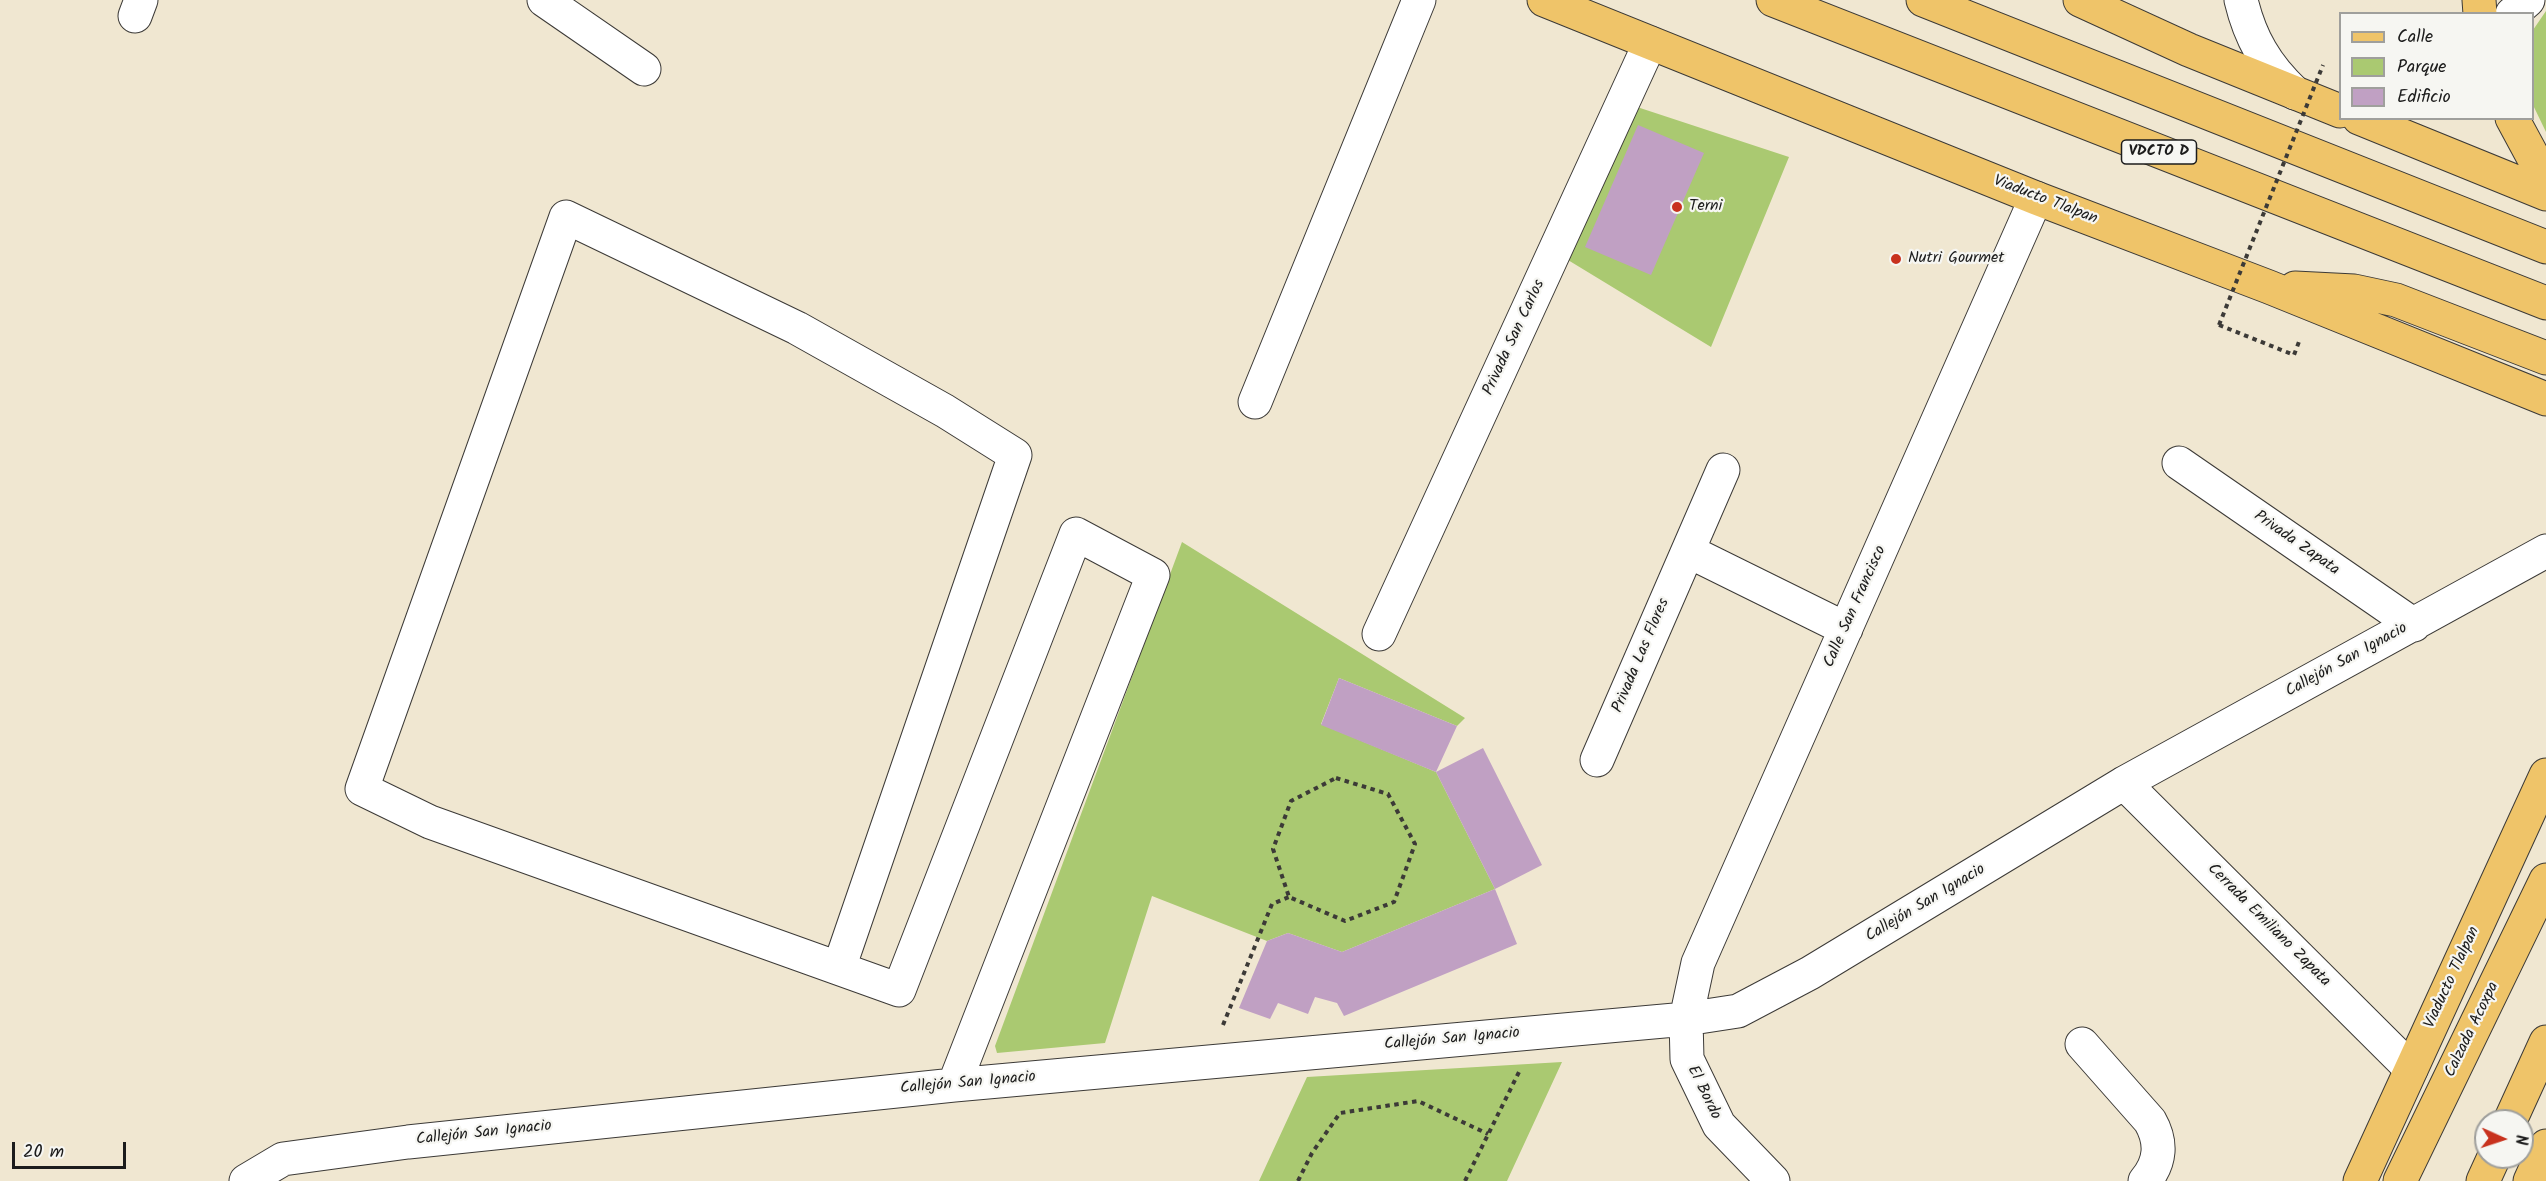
<!DOCTYPE html>
<meta charset="utf-8">
<style>
body{margin:0}
#map{position:relative;width:2546px;height:1181px;overflow:hidden;background:#f0e7d1;font-family:Kalam,sans-serif}
canvas{display:block}
.legend{position:absolute;left:2339px;top:12px;width:195px;height:108px;box-sizing:border-box;background:#f6f6f2;border:2px solid #9f9f9c;margin:0;padding:8px 10px;list-style:none;font-size:18px;color:#1c1c1c}
.legend li{display:flex;align-items:center;gap:12px;height:30px}
.legend b{width:30px;border:2px solid #9f9f9c}
.north{position:absolute;left:2474px;top:1109px;width:60px;height:60px;box-sizing:border-box;background:#f6f6f2;border:2px solid #9f9f9c;border-radius:50%;rotate:93deg;font-size:16px;font-weight:700;line-height:24px;text-align:center;color:#1c1c1c}
.north::after{content:'';display:block;margin:auto;width:21px;height:27px;background:#c8321e;clip-path:polygon(50% 0,100% 100%,50% 72%,0 100%)}
.scale{position:absolute;left:12px;top:1142px;width:114px;height:27px;box-sizing:border-box;border:3px solid #1c1c1c;border-top:0;padding-left:8px;font-size:18px;line-height:21px;white-space:nowrap;color:#1c1c1c;-webkit-text-stroke:4px #f6f6f2;paint-order:stroke}
</style>
<div id="map">
<canvas width="2546" height="1181"></canvas>
<ul class="legend">
<li><b style="height:8px;background:#efc469"></b>Calle</li>
<li><b style="height:16px;background:#aac971"></b>Parque</li>
<li><b style="height:16px;background:#c0a0c3"></b>Edificio</li>
</ul>
<div class="north">N</div>
<div class="scale">20 m</div>
</div>
<script>
const g = document.querySelector('canvas').getContext('2d');
g.lineJoin = 'round';
function fill(path, color) { g.fillStyle = color; g.fill(path, 'evenodd'); }
function trace(path, color, width, dash) { g.strokeStyle = color; g.lineWidth = width; g.lineCap = dash ? 'butt' : 'round'; g.setLineDash(dash || []); g.stroke(path); }
function write(font, color, halo, rows, align = 'center') {
  g.font = font + ' Kalam,sans-serif'; g.lineWidth = 4.5; g.setLineDash([]); g.textBaseline = 'middle'; g.strokeStyle = halo; g.fillStyle = color; for (const [text, x, y, turn = 0] of rows) {
    g.save(); g.translate(x, y); g.rotate((+turn || 0) * Math.PI / 180); g.textAlign = isNaN(turn) ? turn : align; if (halo) g.strokeText(text, 0, 0); g.fillText(text, 0, 0); g.restore();
  }
}
fill(new Path2D(`
 M2546,11V132L2532,103L2533,30Z
 M1631,105L1789,157L1711,347L1563,257Z
 M1182,542L1465,718L1457,726L1339,678L1321,724L1436,772L1495,889L1342,952L1288,933L1267,941L1152,896L1105,1043L997,1053L995,1046Z
 M1562,1062L1507,1181H1259L1307,1077Z`), '#aac971');
fill(new Path2D(`
 M1638,125L1704,153L1651,275L1585,247Z
 M1339,678L1457,726L1436,772L1483,748L1542,865L1495,889L1436,772L1321,725Z
 M1495,889L1517,944L1344,1016L1337,1003L1315,997L1308,1014L1278,1003L1270,1019L1239,1008L1267,941L1288,933L1342,952Z`), '#c0a0c3');
const minor = new Path2D(`
 M544,0L644,69
 M2241,0C2250,38 2266,66 2295,93
 M2512,14L2528,0
 M135,16L141,0
 M1255,402L1419,0
 M2179,463L2414,625
 M1688,551L1846,629
 M1379,634L1650,43
 M1597,760L1723,470
 M2124,783L2411,1069
 M839,968L1015,455L945,411L797,328L566,217L362,789L430,822L899,990L1076,534L1153,575L954,1085
 M2082,1044L2150,1121C2162,1142 2161,1162 2145,1181
 M246,1181L283,1159L408,1142L954,1085L1686,1019L1738,1011L1810,973L2124,783L2546,551
 M1773,1181L1719,1125L1687,1059L1686,1019L1698,963L2036,198`);
const major = new Path2D(`
 M1544,0L2036,198L2269,287L2546,399
 M2080,0L2189,50L2340,111
 M2479,0L2480,14
 M2359,118L2546,194
 M2512,118L2546,181
 M2295,288L2354,291L2396,300L2546,358
 M2510,1121L2546,1042
 M2360,1181L2546,775
 M2400,1181L2546,880
 M2483,1181L2494,1157
 M2530,1181L2546,1146`);
const highway = new Path2D(`
 M1773,0L2546,303
 M1923,0L2546,247`);
trace(minor, '#3c3a37', 35);
trace(major, '#3c3a37', 35);
trace(highway, '#3c3a37', 35);
trace(new Path2D(`
 M2219,325L2294,355L2300,339
 M1336,778L1388,794L1415,844L1394,902L1345,921L1289,897L1273,849L1291,801Z
 M1223,1025L1272,904L1289,897
 M1298,1181L1312,1153L1340,1113L1418,1101L1488,1134
 M1465,1181L1520,1070`), '#3c3a37', 4, [4.5, 4.5]);
trace(minor, '#fff', 33);
trace(major, '#efc469', 33);
trace(highway, '#efc469', 33);
trace(new Path2D(`
 M2219,325L2323,65`), '#3c3a37', 4, [4.5, 4.5]);
for (const [x, y, r, color] of [
 [1677,207,6,"#c8321e"],
 [1896,259,6,"#c8321e"]
]) { const dot = new Path2D(); dot.arc(x, y, r, 0, 2 * Math.PI); g.fillStyle = color; g.fill(dot); trace(dot, '#f6f6f2', 2); }
for (const [x, y, w] of [
 [2159,152,75]
]) { const box = new Path2D(); box.roundRect(x - w / 2, y - 12, w, 24, 4.5); g.fillStyle = '#f6f6f2'; g.fill(box); trace(box, '#1c1c1c', 1.5); }
write('bold 15px', '#1c1c1c', null, [
 ["VDCTO D",2159,152]
]);
write('16px', '#1c1c1c', '#f6f6f2', [
 ["Viaducto Tlalpan",2045,201,21],
 ["Privada San Carlos",1515,338,-65],
 ["Privada Zapata",2296,544,35],
 ["Calle San Francisco",1856,607,-66],
 ["Privada Las Flores",1642,656,-67],
 ["Callejón San Ignacio",2347,661,-29],
 ["Callejón San Ignacio",1926,904,-31],
 ["Cerrada Emiliano Zapata",2268,926,45],
 ["Viaducto Tlalpan",2453,978,-65],
 ["Calzada Acoxpa",2473,1030,-64],
 ["Callejón San Ignacio",1452,1040,-5],
 ["Callejón San Ignacio",968,1084,-5],
 ["El Bordo",1703,1093,64],
 ["Callejón San Ignacio",484,1134,-6]
]);
write('16px', '#1c1c1c', '#f6f6f2', [
 ["Terni",1689,207],
 ["Nutri Gourmet",1908,259]
], 'left');
</script>
